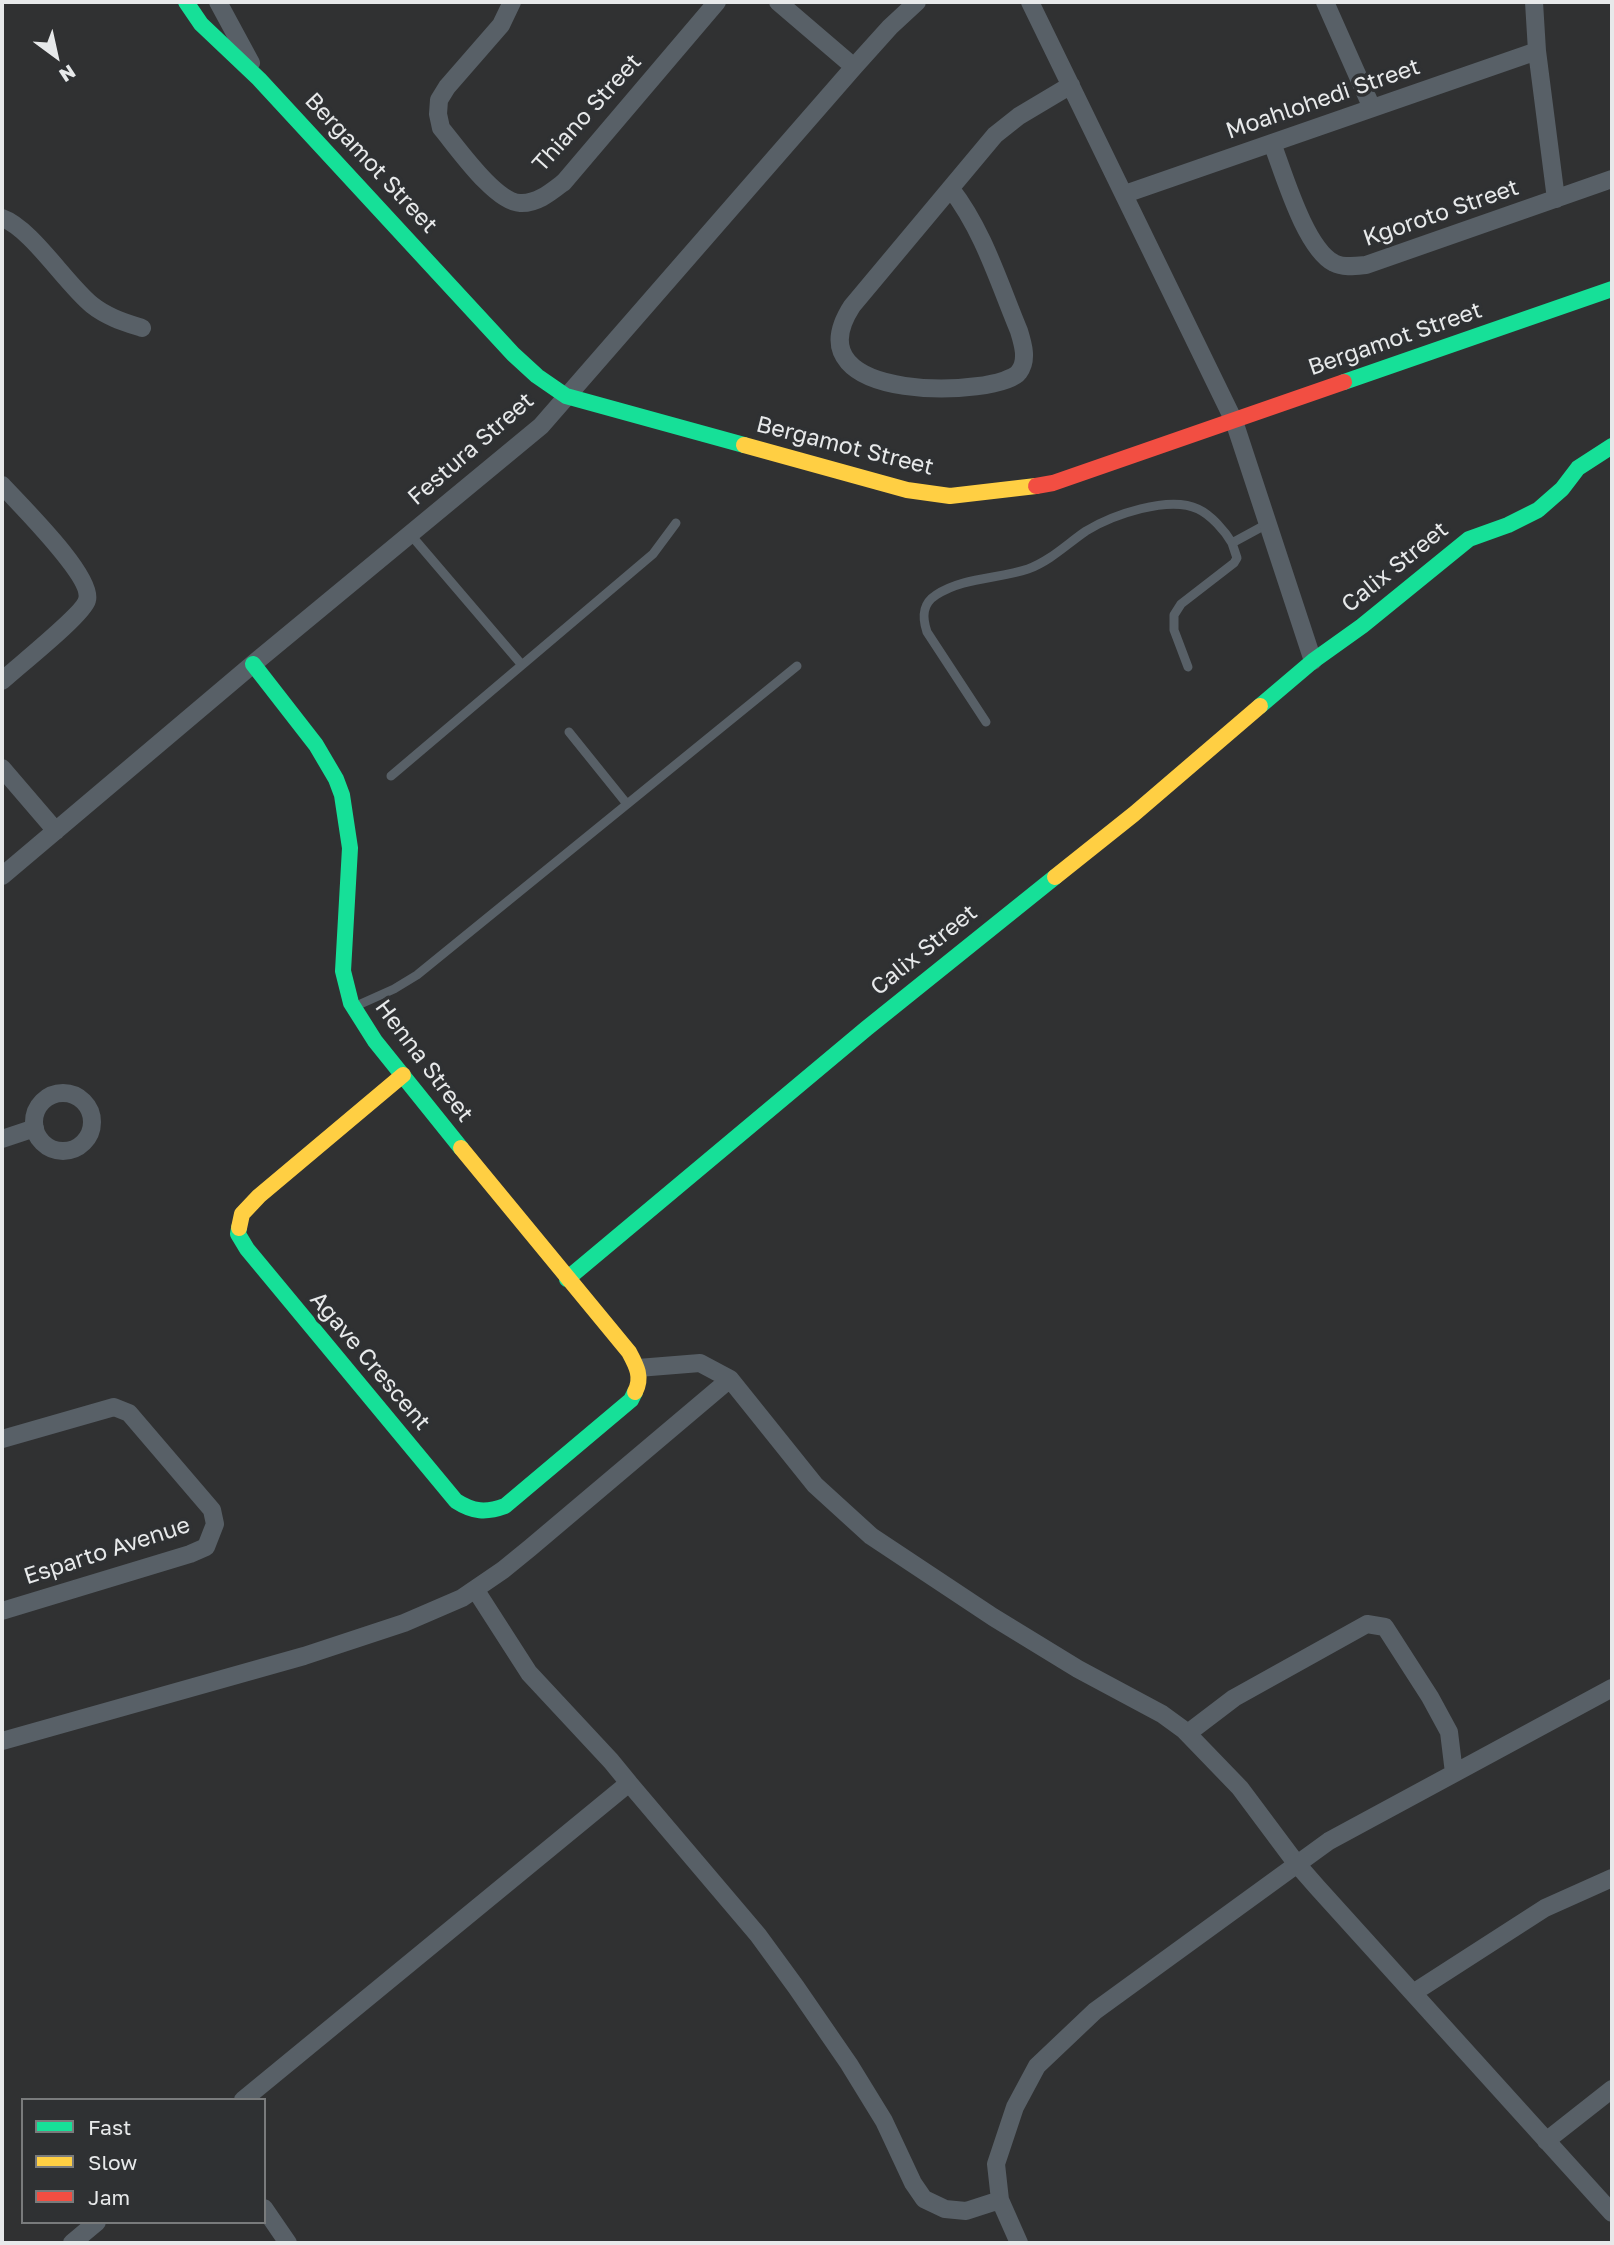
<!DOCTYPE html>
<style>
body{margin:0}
#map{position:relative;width:1614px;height:2245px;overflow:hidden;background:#303132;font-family:"Golos Text",sans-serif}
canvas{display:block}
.frame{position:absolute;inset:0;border:4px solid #e7e9ea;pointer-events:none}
.legend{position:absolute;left:21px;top:2098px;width:245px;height:126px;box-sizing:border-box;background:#2f3133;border:2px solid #797b7c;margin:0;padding:9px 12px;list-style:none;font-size:21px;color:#e7e9ea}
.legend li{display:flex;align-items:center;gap:14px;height:35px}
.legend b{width:35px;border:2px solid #797b7c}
.north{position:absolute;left:21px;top:21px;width:70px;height:70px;-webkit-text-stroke:5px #2f3133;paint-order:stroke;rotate:147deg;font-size:19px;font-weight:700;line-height:28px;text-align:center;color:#e7e9ea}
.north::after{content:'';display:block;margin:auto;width:24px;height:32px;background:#e7e9ea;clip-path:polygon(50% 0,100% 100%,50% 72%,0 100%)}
</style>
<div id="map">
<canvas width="1614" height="2245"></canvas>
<div class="frame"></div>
<ul class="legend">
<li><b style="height:9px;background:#16e098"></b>Fast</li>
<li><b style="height:9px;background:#ffcf43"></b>Slow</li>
<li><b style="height:9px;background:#f24e42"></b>Jam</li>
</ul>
<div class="north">N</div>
</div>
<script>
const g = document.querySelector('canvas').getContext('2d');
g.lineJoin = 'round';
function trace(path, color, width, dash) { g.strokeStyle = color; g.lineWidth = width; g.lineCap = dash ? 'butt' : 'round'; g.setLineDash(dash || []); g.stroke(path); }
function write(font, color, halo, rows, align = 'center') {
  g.font = font + ' "Golos Text",sans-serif'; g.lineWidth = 7; g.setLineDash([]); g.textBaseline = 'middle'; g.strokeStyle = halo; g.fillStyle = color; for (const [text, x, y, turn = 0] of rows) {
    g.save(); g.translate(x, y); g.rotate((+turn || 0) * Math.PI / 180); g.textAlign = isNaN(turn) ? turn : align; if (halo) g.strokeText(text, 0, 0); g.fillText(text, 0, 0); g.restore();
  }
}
trace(new Path2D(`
 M410,534L522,665
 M1188,667L1174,630V615L1181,604L1234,563L1237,558L1232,543
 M986,722L927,632C922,617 922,604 936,595C963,577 999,579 1028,569C1050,561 1067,544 1086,531C1112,515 1169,495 1198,509C1211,515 1225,531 1232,543L1267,524
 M569,732L627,804
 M391,776L653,554L676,523
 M356,1006L394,989L417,975L797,666`), '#586067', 9);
trace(new Path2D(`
 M218,2L251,63
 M512,2L501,25L447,87L439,100L438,114L441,128C457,147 495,202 520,203C537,204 551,192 564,182L717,2
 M778,2L854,67
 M1030,2L1234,421L1313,661
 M1325,2L1372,108
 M1534,2L1537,51L1556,199
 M1272,143C1284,174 1305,248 1334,263C1343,268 1356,266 1366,265L1612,179
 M951,189C983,230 999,283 1019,331C1023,344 1028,360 1019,372C1001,397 787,406 852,306L995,135L1019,116L1071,85
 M1125,194L1537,51
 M2,218C31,228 66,284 92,305C107,317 124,322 142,328
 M2,485C19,504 94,577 87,600C84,614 17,667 2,681
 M2,768L56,831
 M2,876L253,664L541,426L854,67L890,27L917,2
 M34 1122a29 29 0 1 1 58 0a29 29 0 1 1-58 0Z
 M2,1139L35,1128
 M638,1368L700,1363L730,1379L815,1485L871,1536L993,1617L1078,1669L1162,1714L1184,1730L1240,1788L1296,1863L1317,1887L1612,2213
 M2,1439L114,1407L129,1413L212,1510L215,1524L206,1547L190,1554L2,1611
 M475,1589L529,1673L611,1761L629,1783
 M1188,1733L1234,1698L1367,1624L1385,1627L1430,1697L1449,1732L1454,1773
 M2,1741L304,1656L404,1623L462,1598L503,1570L530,1548L730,1379
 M1413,1993L1545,1908L1612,1878
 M243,2100L629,1783L758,1935L796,1987L849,2064L884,2121L913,2183L924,2199L945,2209L966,2211L1000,2200
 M1546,2141L1612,2089
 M264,2208L288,2243
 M72,2243L97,2222
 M1019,2243L1000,2200L996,2164L1015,2107L1037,2066L1095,2011L1329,1841L1612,1688`), '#586067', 18);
trace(new Path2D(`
 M186,2L201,24L259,79L513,354L537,376L566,396L744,445
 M1344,382L1612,289
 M253,664L316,745L336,779L342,795L350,848L343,971L351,1003L375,1041L461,1148
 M1260,706L1313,661L1362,626L1469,539L1508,525L1538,510L1562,489L1578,468L1612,446
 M239,1228L238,1234L247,1249L456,1501C473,1512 486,1513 505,1506L631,1400L635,1392
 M567,1279L867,1028L1055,877`), '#16e098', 16);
trace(new Path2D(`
 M744,445L907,490L950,496L1036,486
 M1055,877L1134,814L1260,706
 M461,1148L629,1352C636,1365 643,1377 635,1392
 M239,1228L242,1214L259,1196L403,1075`), '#ffcf43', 16);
trace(new Path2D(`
 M1036,486L1053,483L1344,382`), '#f24e42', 16);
write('23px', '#e7e9ea', '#2f3133', [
 ["Moahlohedi Street",1323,99,-19],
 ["Thiano Street",587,113,-48],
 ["Bergamot Street",371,163,47],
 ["Kgoroto Street",1441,213,-19],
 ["Bergamot Street",1395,339,-19],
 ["Bergamot Street",845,446,14],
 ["Festura Street",471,449,-41],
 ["Calix Street",1395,567,-39],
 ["Calix Street",924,950,-39],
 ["Henna Street",424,1061,53],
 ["Agave Crescent",370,1361,50],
 ["Esparto Avenue",107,1551,-18]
]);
</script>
